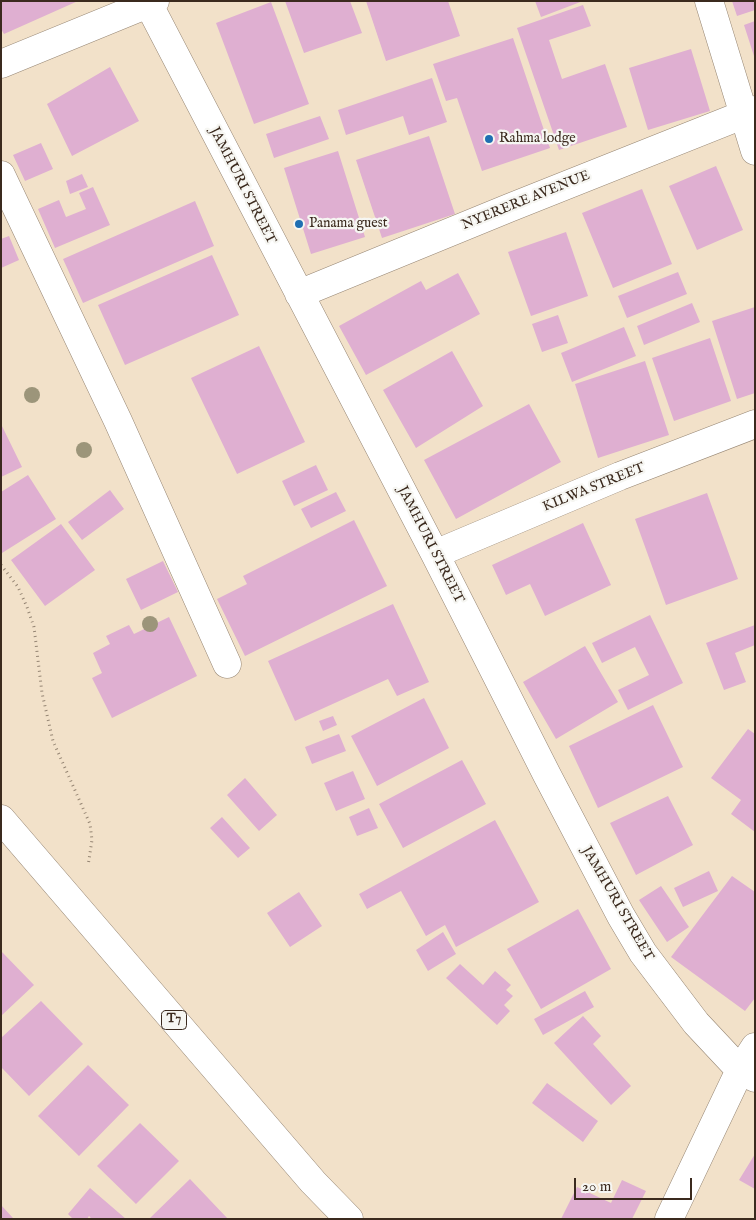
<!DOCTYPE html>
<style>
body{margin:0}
#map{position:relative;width:756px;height:1220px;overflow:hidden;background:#f2e1c9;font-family:"IM FELL English",serif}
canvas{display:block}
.frame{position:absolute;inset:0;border:2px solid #3b2a1e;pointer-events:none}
.scale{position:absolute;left:574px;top:1178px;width:118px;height:22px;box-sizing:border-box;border:2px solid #3b2a1e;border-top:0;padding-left:6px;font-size:15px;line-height:18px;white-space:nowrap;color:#3b2a1e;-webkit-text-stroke:4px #f6f6f2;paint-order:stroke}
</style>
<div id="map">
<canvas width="756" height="1220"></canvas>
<div class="frame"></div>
<div class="scale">20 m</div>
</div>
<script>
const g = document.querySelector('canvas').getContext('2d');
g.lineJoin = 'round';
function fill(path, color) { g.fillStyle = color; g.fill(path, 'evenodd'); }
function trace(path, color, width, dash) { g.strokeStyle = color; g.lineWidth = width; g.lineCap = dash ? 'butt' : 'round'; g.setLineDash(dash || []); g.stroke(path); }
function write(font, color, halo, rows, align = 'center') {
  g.font = font + ' "IM FELL English",serif'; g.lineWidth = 4.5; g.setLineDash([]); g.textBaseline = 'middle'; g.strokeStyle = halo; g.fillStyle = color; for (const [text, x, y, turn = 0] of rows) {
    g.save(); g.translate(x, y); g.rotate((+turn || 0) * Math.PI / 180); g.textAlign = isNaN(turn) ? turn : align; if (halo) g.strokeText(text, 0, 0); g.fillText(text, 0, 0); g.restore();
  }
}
fill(new Path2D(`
 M1,1H78L4,34L1,29Z
 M285,1H350L362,33L304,53Z
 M366,1H448L460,36L386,61Z
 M535,1H583L541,17Z
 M732,1H755V10L737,16Z
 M271,2L309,104L254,124L216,23Z
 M583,5L591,26L549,40L562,79L605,64L627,127L559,150L517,28Z
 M755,21V56H754L744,25Z
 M513,38L550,148L482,171L457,98L446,101L433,64Z
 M691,49L710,111L648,130L629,68Z
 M110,67L139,121L72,156L47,104Z
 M432,78L447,122L409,135L403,116L346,135L338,110Z
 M320,116L329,139L274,158L266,134Z
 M429,136L455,214L382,238L356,160Z
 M41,143L53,169L25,181L13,155Z
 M338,151L365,237L311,254L284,168Z
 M716,166L743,230L697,250L669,186Z
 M82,174L88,187L70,194L66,181Z
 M93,187L110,225L55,248L38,209L59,200L66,217L86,209L79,193Z
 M642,189L672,264L613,288L582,213Z
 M195,201L214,246L83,303L63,259Z
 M566,232L588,296L531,316L508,252Z
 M9,236L19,260L1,268V239Z
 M212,255L239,315L125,365L98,305Z
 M678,272L687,294L627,318L618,296Z
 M458,273L480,314L366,375L339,326L421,281L426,290Z
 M692,303L700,322L644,345L637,326Z
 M755,307V393L737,399L712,321Z
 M558,315L568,343L542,352L532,324Z
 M624,327L636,356L572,382L561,353Z
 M710,338L731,401L674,421L652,358Z
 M259,346L305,442L237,474L191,378Z
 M452,351L483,406L416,448L383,390Z
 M645,361L669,435L598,458L575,384Z
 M529,404L561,462L456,519L424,460Z
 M1,424L22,467L1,477Z
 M316,465L328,490L294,506L282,481Z
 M28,475L56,519L2,553L1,492Z
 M110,490L124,509L82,540L68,522Z
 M336,492L346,511L311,528L301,509Z
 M707,493L738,579L666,605L635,519Z
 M354,520L387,586L245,656L217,599L247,584L243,576Z
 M583,523L611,585L545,616L530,584L506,595L492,565Z
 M61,524L95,570L45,606L11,560Z
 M163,561L178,592L141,610L126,579Z
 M393,604L429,682L397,696L388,679L295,721L268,661Z
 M650,615L683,683L628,710L618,690L649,675L635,647L602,663L592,643Z
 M169,617L197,676L112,718L92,678L102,673L93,653L110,644L106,636L129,625L134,634Z
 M755,625V645L735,653L746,682L724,690L706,643Z
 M585,646L618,702L556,739L523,682Z
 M424,698L449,748L377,786L351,736Z
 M653,705L683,767L598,808L569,746Z
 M333,716L337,725L323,731L319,721Z
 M748,729L755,734V832L731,814L741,800L711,778Z
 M339,734L346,751L312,764L305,747Z
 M462,760L486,804L403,848L379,804Z
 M353,771L365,799L336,811L324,783Z
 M245,778L277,815L259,831L227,795Z
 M668,796L693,845L636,875L610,823Z
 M369,808L378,828L357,836L349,817Z
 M222,817L250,848L238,858L210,828Z
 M495,820L539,902L456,947L445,925L426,936L401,891L367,909L359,894Z
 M709,871L718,891L683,907L674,888Z
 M732,876L755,892V998L745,1011L671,957Z
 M661,886L689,927L667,942L639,900Z
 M299,892L322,926L290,947L267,913Z
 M578,909L611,969L541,1009L507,949Z
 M443,932L456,954L428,971L416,950Z
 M1,951L34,985L1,1016Z
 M460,964L483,985L495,971L511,985L506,990L513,996L504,1005L510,1011L497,1025L446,978Z
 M585,991L594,1007L543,1035L534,1019Z
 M41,1001L83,1044L29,1096L1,1067V1038Z
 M583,1016L601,1036L593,1044L631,1086L611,1105L554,1043Z
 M88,1065L129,1105L79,1156L38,1116Z
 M547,1083L598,1121L583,1142L532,1103Z
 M140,1123L179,1161L136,1204L97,1166Z
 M755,1154V1189L739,1180Z
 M190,1179L228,1219H149Z
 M622,1180L646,1191L632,1219H561L577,1187L611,1203Z
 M90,1188L126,1219H92L89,1216L87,1219H73L68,1214Z
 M1,1205L13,1218L12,1219H1Z`), '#dfafd1');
const minor = new Path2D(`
 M147,1L435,554L547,775L621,916L643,953L696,1023L740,1070L755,1078
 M709,1L755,151
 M1,64L155,1
 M1,175L118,421L227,664
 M299,294L509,208L755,110
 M435,554L620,476L755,424
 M669,1219L740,1070L755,1047`);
const trunk = new Path2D(`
 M1,819L313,1182L349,1219`);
trace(minor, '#968674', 29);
trace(trunk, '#968674', 29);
trace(new Path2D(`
 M1,565L18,587L27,607L34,627L42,693L53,741L90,824L92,840L88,866`), '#968674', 3, [1, 4]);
trace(minor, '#fff', 28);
trace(trunk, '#fff', 28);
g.fillStyle = '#9c957a';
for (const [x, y] of [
 [32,395],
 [84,450],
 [150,624]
]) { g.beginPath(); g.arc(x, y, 8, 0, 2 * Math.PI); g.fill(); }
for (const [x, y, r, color] of [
 [489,139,5,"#1f6fb2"],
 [299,224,5,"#1f6fb2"]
]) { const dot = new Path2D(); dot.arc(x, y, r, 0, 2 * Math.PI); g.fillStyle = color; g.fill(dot); trace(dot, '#f6f6f2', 2); }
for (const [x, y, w] of [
 [174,1020,25]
]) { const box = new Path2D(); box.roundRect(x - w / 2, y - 9.5, w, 19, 4); g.fillStyle = '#f6f6f2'; g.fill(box); trace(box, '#3b2a1e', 1); }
write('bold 12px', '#3b2a1e', null, [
 ["T7",174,1020]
]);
write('14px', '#3b2a1e', '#f6f6f2', [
 ["Rahma lodge",499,139],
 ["Panama guest",309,224]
], 'left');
write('14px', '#3b2a1e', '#f6f6f2', [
 ["JAMHURI STREET",242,186,63],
 ["NYERERE AVENUE",526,201,-22],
 ["KILWA STREET",594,488,-22],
 ["JAMHURI STREET",430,545,63],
 ["JAMHURI STREET",617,904,60]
]);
</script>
